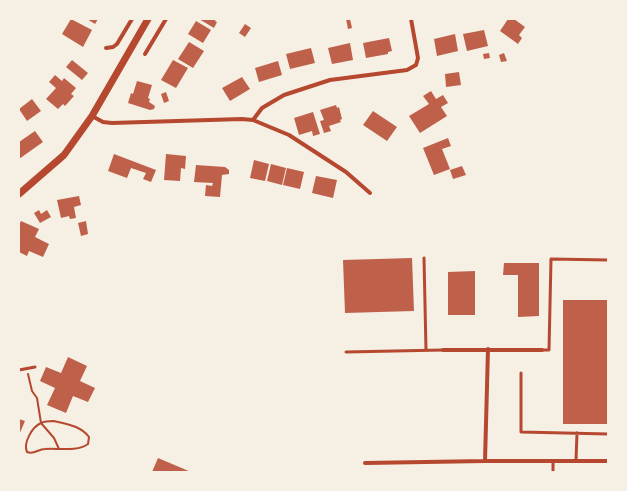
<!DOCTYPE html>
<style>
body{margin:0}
#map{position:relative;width:627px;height:491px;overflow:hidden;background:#f6efe4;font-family:Poppins,sans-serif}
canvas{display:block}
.frame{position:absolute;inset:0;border:20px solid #f6efe4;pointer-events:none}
</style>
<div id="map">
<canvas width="627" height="491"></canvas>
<div class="frame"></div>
</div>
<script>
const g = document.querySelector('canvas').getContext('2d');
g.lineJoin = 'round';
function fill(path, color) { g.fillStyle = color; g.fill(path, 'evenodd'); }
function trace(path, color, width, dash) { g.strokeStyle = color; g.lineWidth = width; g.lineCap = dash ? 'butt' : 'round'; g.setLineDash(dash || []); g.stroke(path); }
fill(new Path2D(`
 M71,19L92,30L83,47L62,34Z
 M87,19H98L95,24Z
 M199,19H216L215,21L217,22L214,28Z
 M346,19H350L352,28L348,29Z
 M508,19H514L525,27L519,35L522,38L518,44L500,31Z
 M196,21L211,30L203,43L188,34Z
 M245,24L251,28L245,37L239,33Z
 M484,30L488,46L467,51L463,34Z
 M455,34L458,51L437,56L434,39Z
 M389,38L392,51L388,52V54L366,58L363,43Z
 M189,42L204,51L193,68L178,59Z
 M350,43L353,60L332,64L328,48Z
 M311,48L315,63L290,69L286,54Z
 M489,53L490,58L484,59L483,54Z
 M504,53L507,61L501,62L499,55Z
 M72,60L88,73L82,80L66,67Z
 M173,60L188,68L176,88L161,80Z
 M278,61L282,75L259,82L255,68Z
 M459,72L461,85L446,87L445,74Z
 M55,75L62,81L64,78L76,88L71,94L74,96L65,106L63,104L58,109L46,99L56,88L49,82Z
 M242,77L250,89L230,101L222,88Z
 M137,81L152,85L148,98L150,99L149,102L155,106L154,109L150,110L128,103L131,93L133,94Z
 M431,91L436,99L443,95L448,103L441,107L447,116L420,133L409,116L429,104L423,96Z
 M166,92L169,101L164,103L161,94Z
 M32,99L41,111L27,121L19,109Z
 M336,105L337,108L339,107L342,119L340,120L341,122L329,126L331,131L324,133L320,121L324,120L320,110Z
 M373,111L397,127L387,141L363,125Z
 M313,112L320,134L313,136L312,131L299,135L294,118Z
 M35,131L43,142L19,159V142Z
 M448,138L451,146L442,149L450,169L434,175L423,148Z
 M114,154L156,170L151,182L143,179L146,173L131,168L127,178L108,171Z
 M166,154L186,156L185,169L181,168L180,181L164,180Z
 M254,160L269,164L265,181L250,178Z
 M271,164L286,168L282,185L267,181Z
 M196,165L225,167L229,170V174L222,175L220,197L205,196L206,185L212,186L213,183L194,182Z
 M462,166L466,175L453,179L450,170Z
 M287,168L304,172L300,189L283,185Z
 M316,176L337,180L333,198L312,193Z
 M79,196L81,205L74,207L76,218L70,219L69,216L61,218L57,200Z
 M39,210L41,214L47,210L51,217L40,223L34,213Z
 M21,221L39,229L35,237L49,244L43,257L29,251L27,256L19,252V225Z
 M86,221L88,234L81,236L78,223Z
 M412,258L414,311L345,313L343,260Z
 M504,263H539V316L518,317V275H503Z
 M475,271V315H448V272Z
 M563,300H608V424H563Z
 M68,357L87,366L80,381L95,388L88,402L73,396L66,413L47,405L55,388L40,381L46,367L61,373Z
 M19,419L25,421L19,435Z
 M158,458L191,472H152Z`), '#bf614a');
trace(new Path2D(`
 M28,374L32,391L37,398L41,423L54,438L59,449
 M54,421C67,424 81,426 89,437L88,444C77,452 58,448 45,449C38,449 34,455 27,452C23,443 32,427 41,423C45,421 50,421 54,421Z`), '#b5482f', 2);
trace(new Path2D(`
 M424,258L426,350
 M542,350H549L551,259L608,260
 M346,352L443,350
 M19,370L35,367
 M521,373V432L608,434
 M576,461L577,433
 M553,472V461`), '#b5482f', 3);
trace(new Path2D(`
 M106,48L113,47L117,44L132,19
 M145,54L166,19
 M92,116L103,122L112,123L242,119L253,120L262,108L284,95L330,80L407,70L416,65L418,58L411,19
 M253,120L289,135L346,172L370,193
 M443,350H542
 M485,461L488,349
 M365,463L485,461H608`), '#b5482f', 4);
trace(new Path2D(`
 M19,194L64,155L92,116L148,19`), '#b5482f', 7);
</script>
